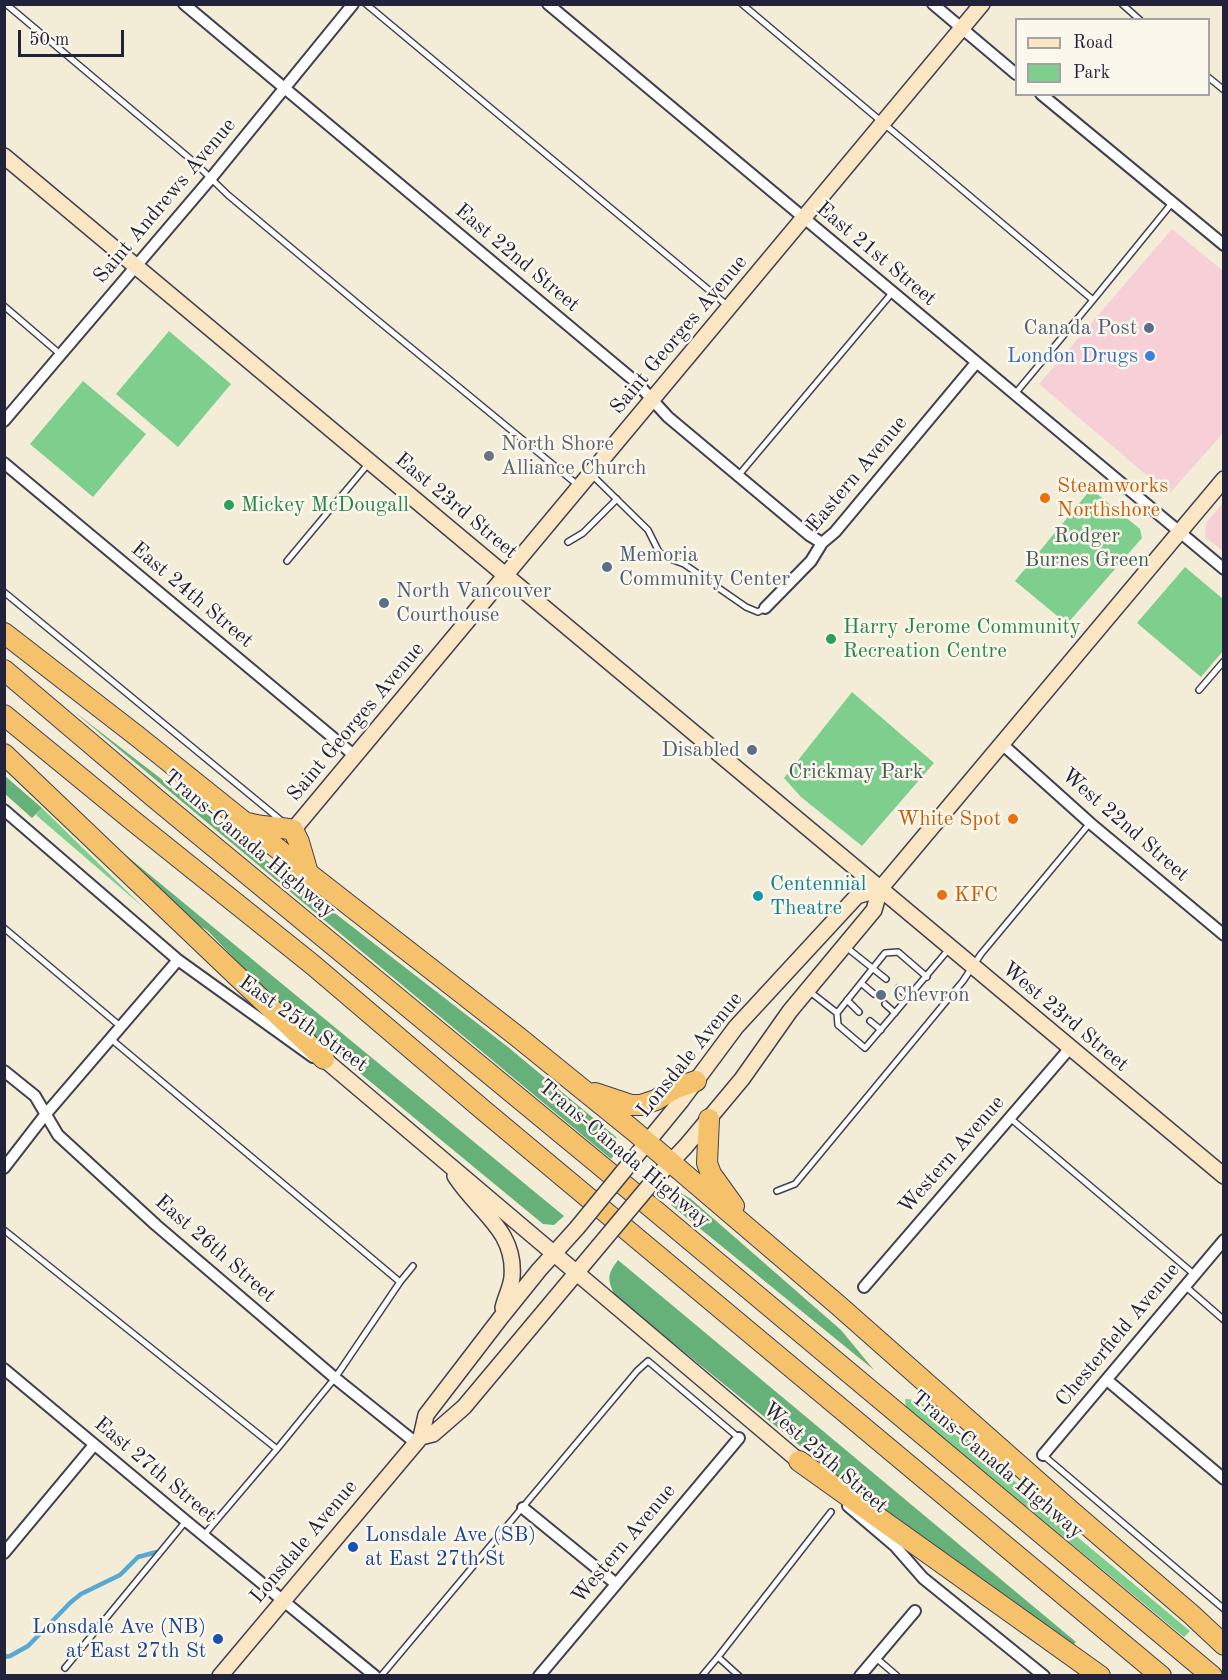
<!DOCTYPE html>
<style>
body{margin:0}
#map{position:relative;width:1228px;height:1680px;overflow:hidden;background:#f3edd7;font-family:"Old Standard TT",serif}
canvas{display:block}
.frame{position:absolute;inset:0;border:6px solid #22223b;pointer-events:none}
.legend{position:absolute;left:1015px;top:18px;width:195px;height:78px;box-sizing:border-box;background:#fbf7ec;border:2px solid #a4a2a5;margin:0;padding:8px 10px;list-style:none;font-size:18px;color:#22223b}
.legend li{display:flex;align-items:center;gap:12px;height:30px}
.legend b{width:30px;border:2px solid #a4a2a5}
.scale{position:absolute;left:18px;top:30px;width:106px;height:27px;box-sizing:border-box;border:3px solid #22223b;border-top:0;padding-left:8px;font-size:18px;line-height:21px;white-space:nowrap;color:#22223b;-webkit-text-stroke:4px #fbf7ec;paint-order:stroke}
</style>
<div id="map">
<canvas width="1228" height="1680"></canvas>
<div class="frame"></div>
<ul class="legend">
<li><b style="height:8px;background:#fbe6c4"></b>Road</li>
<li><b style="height:16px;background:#7ece8e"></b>Park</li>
</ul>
<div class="scale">50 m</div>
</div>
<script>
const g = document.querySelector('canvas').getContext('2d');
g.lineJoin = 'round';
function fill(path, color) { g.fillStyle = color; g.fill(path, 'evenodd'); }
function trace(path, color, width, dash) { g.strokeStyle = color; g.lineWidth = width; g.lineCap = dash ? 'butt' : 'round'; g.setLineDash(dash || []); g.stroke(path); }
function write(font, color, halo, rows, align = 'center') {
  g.font = font + ' "Old Standard TT",serif'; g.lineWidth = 5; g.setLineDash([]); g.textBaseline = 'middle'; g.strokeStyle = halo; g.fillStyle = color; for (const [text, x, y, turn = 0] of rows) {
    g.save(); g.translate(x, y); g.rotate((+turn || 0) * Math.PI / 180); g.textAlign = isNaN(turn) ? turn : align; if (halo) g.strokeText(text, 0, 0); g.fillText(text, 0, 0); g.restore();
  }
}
fill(new Path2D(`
 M1172,229L1223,271L1224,432L1169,494L1039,384Z
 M1223,503V551L1205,537L1206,523Z`), '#f6cfd7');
fill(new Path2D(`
 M169,331L231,384L178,447L116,394Z
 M83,381L146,434L93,497L30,444Z
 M1091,489L1140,529L1142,538L1067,624L1015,581Z
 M1185,567L1223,599V651L1201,677L1137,623Z
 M852,692L934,763L862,846L801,797L784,778Z
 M42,808L144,908L36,815Z
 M905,1399L917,1400L945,1419L1075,1535L1190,1631L1184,1637L906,1407Z`), '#7ece8e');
fill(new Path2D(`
 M72,710L508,1047L616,1137C620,1147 618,1150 611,1159Z
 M5,776L42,808L32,818L5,794Z
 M54,796L564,1216L554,1225L543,1224L310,1032L247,972L208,931L169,906Z
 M681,1193L691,1199L841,1330L874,1370L671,1205Z
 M618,1260L1076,1642L1072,1646L846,1483L615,1296C607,1278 607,1275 618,1260Z`), '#66b179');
trace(new Path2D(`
 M4,1657L10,1656L28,1646L71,1602L81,1594L120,1575L138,1557L157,1552`), '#57a8d2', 4.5);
const lane = new Path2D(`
 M6,4L194,162L228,195L376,319L579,486
 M366,4L728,306
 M742,4L1093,300L1172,203
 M1122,4L1140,20
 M1208,77L1224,90
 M4,306L60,354
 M1014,395L1093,300
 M591,474L648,530L659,552L668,558L684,564L746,607L758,612L765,608
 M738,476L892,293
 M568,542L583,533L617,499
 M287,561L369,463
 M4,592L283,822
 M1199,690L1224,661
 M4,928L120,1026
 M846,947L886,979
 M861,983L874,994
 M898,988L909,997
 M809,991L837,1013L838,1025L865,1048L949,949
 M847,1000L859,1012
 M885,1004L895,1013
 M837,1013L885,953L898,952L927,977
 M870,1021L881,1030
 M1010,1118L1195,1275
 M777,1191L795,1184L963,981L981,954L1090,823
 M4,1230L277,1449L335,1378L400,1282L111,1039
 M400,1282L413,1266
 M1185,1286L1224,1320
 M1043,1455L1224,1609
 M204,1535L277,1449
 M718,1657L831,1512
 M875,1657L897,1676
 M65,1668L186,1521
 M381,1676L637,1371L648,1361L739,1438
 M702,1676L718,1657L739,1676`);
const street = new Path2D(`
 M184,4L637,383L668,417L809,535L822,543
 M548,4L1224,569
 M933,4L1016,74
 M1041,94L1224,245
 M4,421L212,177L353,4
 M4,463L355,756
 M765,608L811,561L822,543L835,532L976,363
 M1002,744L1090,823L1224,935
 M4,810L178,960L313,1057
 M4,1071L35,1096L58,1135L156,1225L335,1378L416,1443
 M4,1168L45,1115L178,960
 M864,1287L1070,1048
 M4,1369L186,1521L375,1676
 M1107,1380L1224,1479
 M1043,1455L1224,1240
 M848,1506L895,1546L923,1578L1044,1676
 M523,1508L615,1583
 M4,1553L94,1445
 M539,1676L739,1438
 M860,1676L915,1611`);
const secondary = new Path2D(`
 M4,156L1224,1176
 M293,830L982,4
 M324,1059C482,1193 641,1327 799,1461
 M631,1162L681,1101L736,1027L857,896L880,889
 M455,1176C478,1212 516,1230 512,1277C511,1288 505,1298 503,1308
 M654,1180L686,1146L742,1079L790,1011L874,910L880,889L1224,479
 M421,1437L433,1434L464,1407L598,1247
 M220,1676L421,1437L426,1415L502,1316L539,1270L577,1228`);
const highway = new Path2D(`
 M4,633L137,736L308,873L518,1037L634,1131L838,1305L1071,1511L1192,1615L1224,1645
 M4,670L155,798L652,1208L1212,1676
 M4,715L132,820L313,965L482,1109L1161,1676
 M4,754L324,1059
 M248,823C263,828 278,826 293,830L299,842L308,873
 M595,1093L631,1105H641L656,1100L676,1088L696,1081
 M709,1119L707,1163L711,1174L734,1206
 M799,1461L1100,1676`);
trace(lane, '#414052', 8);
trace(street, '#414052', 14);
trace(secondary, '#414052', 18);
trace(highway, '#414052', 22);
trace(lane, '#fff', 5);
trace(street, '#fff', 10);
trace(secondary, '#fbe6c4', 15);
trace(highway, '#f5c16b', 20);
const secondaryBridge = new Path2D(`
 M577,1228L631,1162
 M598,1247L654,1180`);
trace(secondaryBridge, '#414052', 18, []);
trace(secondaryBridge, '#fbe6c4', 15);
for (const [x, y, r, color] of [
 [1149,328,6,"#5c6f8a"],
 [1150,356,6,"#3f7fe0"],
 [489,456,6,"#6b7280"],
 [1045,498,6,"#e8710a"],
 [229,505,6,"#2e9e5b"],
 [607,567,6,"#5c6f8a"],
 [384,603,6,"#5c6f8a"],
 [831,639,6,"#2e9e5b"],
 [752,750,6,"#5c6f8a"],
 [1013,819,6,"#e8710a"],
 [942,895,6,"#e8710a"],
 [758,896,6,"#0f9aa8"],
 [881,995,6,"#5c6f8a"],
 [353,1547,6,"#1a4fb4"],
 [218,1639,6,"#1a4fb4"]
]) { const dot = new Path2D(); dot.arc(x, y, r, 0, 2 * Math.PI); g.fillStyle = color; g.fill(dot); trace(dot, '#fbf7ec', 2); }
write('21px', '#22223b', '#fbf7ec', [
 ["Saint Andrews Avenue",165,201,-50],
 ["East 21st Street",876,254,40],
 ["East 22nd Street",517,258,40],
 ["Saint Georges Avenue",679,335,-50],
 ["Eastern Avenue",857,474,-50],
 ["East 23rd Street",456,506,40],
 ["East 24th Street",192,595,40],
 ["Saint Georges Avenue",356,722,-50],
 ["West 22nd Street",1125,825,41],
 ["Trans-Canada Highway",249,844,40],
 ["West 23rd Street",1065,1017,40],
 ["East 25th Street",303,1024,35],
 ["Lonsdale Avenue",690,1055,-51],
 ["Trans-Canada Highway",624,1154,40],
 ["Western Avenue",952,1155,-49],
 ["East 26th Street",215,1249,41],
 ["Chesterfield Avenue",1118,1335,-50],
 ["West 25th Street",825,1458,41],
 ["Trans-Canada Highway",997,1465,40],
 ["East 27th Street",155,1470,40],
 ["Lonsdale Avenue",304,1542,-50],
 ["Western Avenue",624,1544,-50]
]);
write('21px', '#4e5e75', '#fbf7ec', [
 ["Canada Post",1137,328,"right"],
 ["Memoria",619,555],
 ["Community Center",619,579],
 ["North Vancouver",396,591],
 ["Courthouse",396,615],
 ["Disabled",740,750,"right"],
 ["Chevron",893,995]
], 'left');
write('21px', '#366cbe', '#fbf7ec', [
 ["London Drugs",1138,356]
], 'right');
write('21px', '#5b616d', '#fbf7ec', [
 ["North Shore",501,444],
 ["Alliance Church",501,468]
], 'left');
write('21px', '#c56008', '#fbf7ec', [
 ["Steamworks",1057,486],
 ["Northshore",1057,510],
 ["White Spot",1001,819,"right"],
 ["KFC",954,895]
], 'left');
write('21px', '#27864d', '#fbf7ec', [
 ["Mickey McDougall",241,505],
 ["Harry Jerome Community",843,627],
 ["Recreation Centre",843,651]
], 'left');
write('21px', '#425e58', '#fbf7ec', [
 ["Rodger",1087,536],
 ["Burnes Green",1087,560],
 ["Crickmay Park",856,772]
]);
write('21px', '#0d838f', '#fbf7ec', [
 ["Centennial",770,884],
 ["Theatre",770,908]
], 'left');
write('21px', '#164399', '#fbf7ec', [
 ["Lonsdale Ave (SB)",365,1535],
 ["at East 27th St",365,1559],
 ["Lonsdale Ave (NB)",206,1627,"right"],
 ["at East 27th St",206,1651,"right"]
], 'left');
</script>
